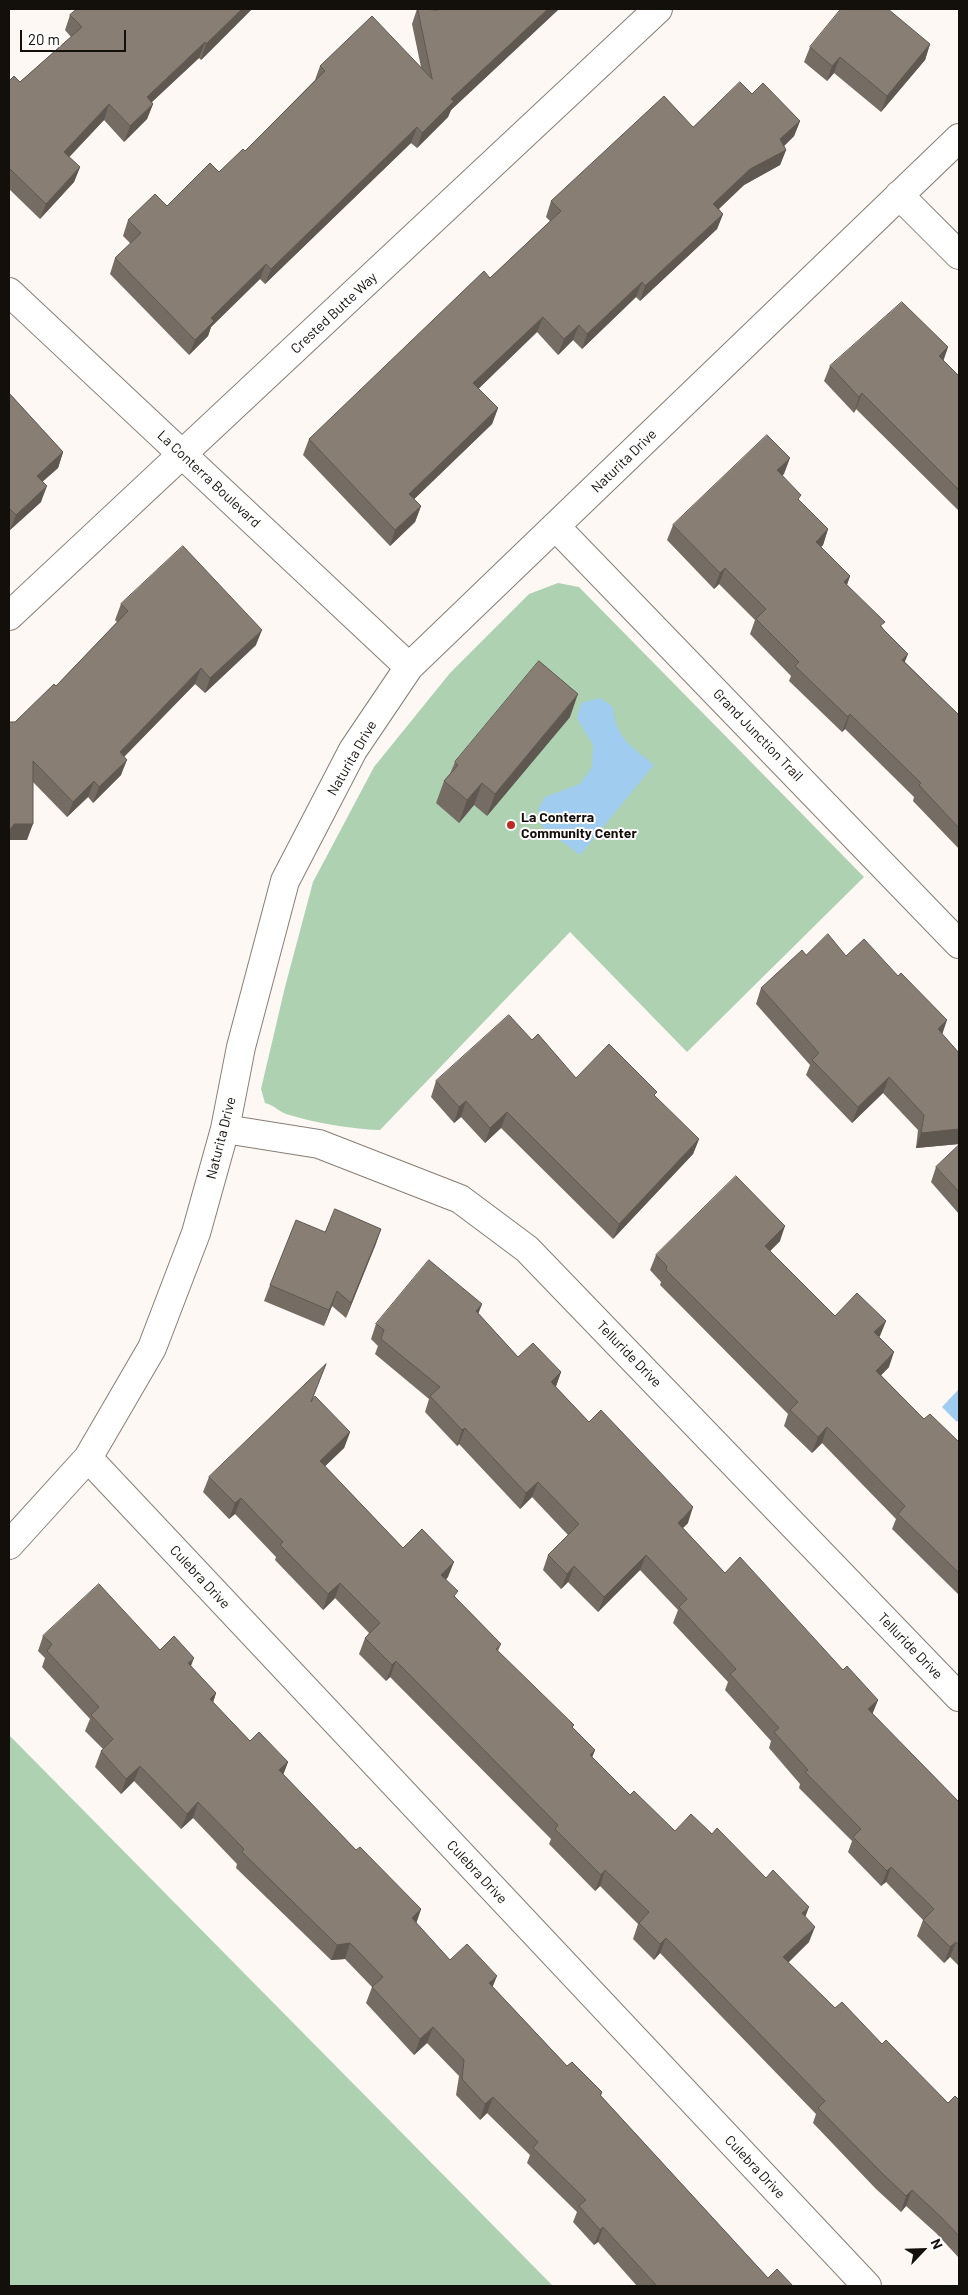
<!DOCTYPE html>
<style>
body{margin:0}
#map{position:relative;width:968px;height:2295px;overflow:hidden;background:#fdf8f4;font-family:Barlow,sans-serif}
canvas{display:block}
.frame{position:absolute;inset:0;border:10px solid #130f0b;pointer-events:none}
.north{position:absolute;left:898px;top:2225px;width:50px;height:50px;-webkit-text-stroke:4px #fff;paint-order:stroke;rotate:66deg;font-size:14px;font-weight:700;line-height:20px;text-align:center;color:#130f0b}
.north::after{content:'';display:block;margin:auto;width:18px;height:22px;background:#130f0b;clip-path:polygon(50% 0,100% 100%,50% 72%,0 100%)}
.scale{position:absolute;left:20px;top:30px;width:106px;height:22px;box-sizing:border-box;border:2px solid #130f0b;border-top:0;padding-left:6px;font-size:15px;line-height:18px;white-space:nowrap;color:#130f0b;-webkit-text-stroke:4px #fff;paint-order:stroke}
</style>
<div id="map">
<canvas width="968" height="2295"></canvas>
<div class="frame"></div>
<div class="north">N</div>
<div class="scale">20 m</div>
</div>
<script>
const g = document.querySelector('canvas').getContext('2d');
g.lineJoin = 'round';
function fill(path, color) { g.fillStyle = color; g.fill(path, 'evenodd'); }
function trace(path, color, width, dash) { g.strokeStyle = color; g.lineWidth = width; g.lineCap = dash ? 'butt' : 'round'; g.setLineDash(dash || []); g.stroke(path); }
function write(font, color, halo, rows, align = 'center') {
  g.font = font + ' Barlow,sans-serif'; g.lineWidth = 4; g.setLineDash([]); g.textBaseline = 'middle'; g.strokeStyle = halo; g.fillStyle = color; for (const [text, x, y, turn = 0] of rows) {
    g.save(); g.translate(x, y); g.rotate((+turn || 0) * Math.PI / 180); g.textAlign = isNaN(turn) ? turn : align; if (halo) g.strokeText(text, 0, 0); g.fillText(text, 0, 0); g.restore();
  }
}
fill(new Path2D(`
 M558,583L579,587L864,877L687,1052L570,932L380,1130C349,1129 316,1123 286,1114C278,1111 274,1105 265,1103L261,1089L285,987L313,882L374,767L450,673L529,594Z
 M9,1735L553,2286H9Z`), '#aed1b1');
fill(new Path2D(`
 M600,698L613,707C616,740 631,745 654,765L580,855L543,827L538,815L539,807L545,797L580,784L592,767L593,745L577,718L581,703Z
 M959,1389V1419L957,1422L942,1407Z`), '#9fccef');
const street = new Path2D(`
 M899,195L959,255
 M9,292L409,667
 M556,527L959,944
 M9,616L658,9
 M225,1129L319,1144L460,1199L527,1249L959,1697
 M88,1458L867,2286
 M9,1545L88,1458L152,1348L196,1233L225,1129L241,1047L285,881L353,750L409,667L959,138`);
trace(street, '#887d74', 30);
trace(street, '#fff', 28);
fill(new Path2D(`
 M77,9H252L201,60L199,58L152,102L153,104L147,119L124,142L104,120L69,157L80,167L74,182L40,219L9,189V81L20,82L71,37L65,30L70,15Z
 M417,9L438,10L439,9H559L451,110L448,117L417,148L411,143L265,284L260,279L211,327L208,336L189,355L110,274L115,258L131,244L123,236L128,220L167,206L219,172L245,151L315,80L320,66L421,67L412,24Z
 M930,44L925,60L881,112L834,73L827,81L804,62L810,47Z
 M752,94L800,121L794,136L784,146L786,150L780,165L744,185L719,209L723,214L717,229L640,301L636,297L582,349L573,340L558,355L537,332L478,389L498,408L492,424L414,499L421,506L415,522L390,546L303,455L309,439L490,278L550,221L546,217L551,201L693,127Z
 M948,347L943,360L959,376V511L856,409L854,413L824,381L830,366Z
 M9,393L63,452L58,468L43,481L41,502L10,530L9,529Z
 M784,474L782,475L799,501L828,529L823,545L821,547L850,576L847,585L883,628L905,662L959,715V849L913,801L914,797L845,729L842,732L789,681L791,676L750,634L755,620L719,584L714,589L667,540L673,525Z
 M121,604L256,645L205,693L195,684L124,757L121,775L93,803L88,797L67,817L33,782L27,840L15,722L56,686L117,622L115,620Z
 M570,717L487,816L474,805L459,823L436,803L444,781L450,774L455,762Z
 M806,955L846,956L942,1034L959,1053V1144L916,1148L918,1130L883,1093L852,1123L806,1075L810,1065L756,1004L761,988Z
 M532,1040L576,1078L699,1139L693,1154L613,1239L501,1128L485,1143L461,1117L454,1123L431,1097L436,1081Z
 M959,1145V1214L931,1182L936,1167Z
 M381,1229L346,1318L332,1306L324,1326L264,1301L270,1285L325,1232Z
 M780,1241L770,1251L835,1316L886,1321L879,1337L889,1367L881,1375L924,1419L959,1442V1595L892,1529L896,1519L822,1443L812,1453L784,1426L788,1414L660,1285L661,1282L650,1270L656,1255Z
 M482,1304L478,1313L518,1357L561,1372L556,1387L589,1422L688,1523L683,1528L725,1573L843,1670L878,1700L872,1714L959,1802V1966L950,1957L944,1963L917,1936L923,1920L886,1882L881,1886L848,1852L852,1841L799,1788L800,1784L769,1748L771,1741L725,1690L728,1682L673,1623L678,1610L640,1570L598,1612L568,1582L561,1589L543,1570L548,1555L568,1535L532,1497L520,1509L459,1444L457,1446L425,1412L429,1399L375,1354L378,1346L371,1339L376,1324Z
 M326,1364L312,1400L350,1432L344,1448L325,1466L403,1548L448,1577L446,1579L456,1598L501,1644L498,1651L595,1750L592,1757L630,1795L675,1831L712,1834L766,1878L805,1917L809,1942L788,1962L835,2008L882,2044L948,2103L959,2100V2258L936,2233L906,2206L901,2212L876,2189L813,2123L816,2114L660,1953L654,1960L633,1939L638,1924L600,1886L595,1891L549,1844L551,1839L390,1677L386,1681L359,1654L365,1638L369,1633L335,1598L323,1610L275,1560L276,1557L235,1514L229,1519L203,1492L209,1477Z
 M43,1636L160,1650L191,1666L216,1693L213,1702L250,1741L288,1762L283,1774L356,1850L421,1909L416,1923L450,1960L493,1987L567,2066L602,2092L601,2096L768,2278L793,2286H637L598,2242L594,2245L573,2222L577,2212L527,2163L530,2155L487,2113L480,2120L456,2095L459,2076L427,2043L414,2055L366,2003L372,1987L345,1959L331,1960L236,1868L237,1864L193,1818L181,1829L134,1781L121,1794L95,1767L101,1751L103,1749L85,1731L90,1719L42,1667L45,1658L38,1651Z`), '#756c64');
fill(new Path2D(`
 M242,9H252L201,60L206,44Z
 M548,9H559L451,110L448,117L417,148L422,133L451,99Z
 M205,42L199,58L141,112L147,97Z
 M930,44L925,60L881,112L887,96Z
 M840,57L834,73L827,81L832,66Z
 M109,104L104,120L59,168L64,152Z
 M153,104L147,119L124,142L130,126Z
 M800,121L794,136L775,155L780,139Z
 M417,127L411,143L265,284L271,269Z
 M786,150L780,165L744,185L708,219L713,204L750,169Z
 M80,167L74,182L40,219L46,204Z
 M723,214L717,229L640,301L645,286Z
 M266,264L260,279L211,327L208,336L189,355L195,340L211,318Z
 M642,282L636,297L582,349L587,334Z
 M543,317L537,332L468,399L473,383Z
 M579,325L573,340L558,355L564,339Z
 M948,347L943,362L939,356Z
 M862,393L856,409L854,413L859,397Z
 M498,408L492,424L403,510L409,494Z
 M63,452L58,468L32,491L37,476Z
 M790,458L784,474L772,485L777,470Z
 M47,486L41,502L10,530L16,515Z
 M421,506L415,522L390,546L395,530Z
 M828,529L823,545L810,558L816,542Z
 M725,568L719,584L714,589L720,573Z
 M850,576L844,592V582Z
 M262,630L256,645L205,693L210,678Z
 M908,654L902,669V660Z
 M201,668L195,684L114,767L120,752Z
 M578,694L570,717L487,816L495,794Z
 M850,714L845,729L842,732L848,717Z
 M127,760L121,775L93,803L99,787Z
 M94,781L88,797L67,817L73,802Z
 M482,783L474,805L459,823L467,800Z
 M14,824H33L27,840H9V830Z
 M947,1020L942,1035L938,1029Z
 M889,1077L883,1093L852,1123L858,1107Z
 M466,1101L461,1117L454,1123L459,1107Z
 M507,1112L501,1128L485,1143L490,1128Z
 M959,1129V1144L916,1148L921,1133Z
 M699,1139L693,1154L613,1239L619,1224Z
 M785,1226L780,1241L759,1262L765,1246Z
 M381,1229L376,1244L346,1318L351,1303Z
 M337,1291L332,1306L324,1326L329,1310Z
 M482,1304L476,1320V1311Z
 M886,1321L880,1336L869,1348L874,1332Z
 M894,1352L889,1367L871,1386L876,1371Z
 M561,1372L555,1388L551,1382Z
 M827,1427L822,1443L812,1453L818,1437Z
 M465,1428L459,1444L457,1446L462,1430Z
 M350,1432L344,1448L315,1476L320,1461Z
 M538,1482L532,1497L520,1509L526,1493Z
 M241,1498L235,1514L229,1519L235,1503Z
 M693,1507L688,1523L672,1538L678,1523Z
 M646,1555L640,1570L598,1612L604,1597Z
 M454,1562L448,1577L436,1590L441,1575Z
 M574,1566L568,1582L561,1589L567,1574Z
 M340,1583L335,1598L323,1610L328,1594Z
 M194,1658L188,1674V1663Z
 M396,1661L390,1677L386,1681L392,1665Z
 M216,1693L211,1709L210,1699Z
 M878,1700L872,1715L868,1709Z
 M595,1750L589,1765L590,1755Z
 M288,1762L282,1778L279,1770Z
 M140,1766L134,1781L121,1794L126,1779Z
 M198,1802L193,1818L181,1829L187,1814Z
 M891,1867L886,1882L881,1886L887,1871Z
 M605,1870L600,1886L595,1891L601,1875Z
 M809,1907L803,1923L802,1913Z
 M421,1909L416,1924L412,1918Z
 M815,1927L809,1942L778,1973L783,1957Z
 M666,1938L660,1953L654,1960L660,1944Z
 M956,1942L950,1957L944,1963L950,1947Z
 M350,1943L345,1959L331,1960L337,1945Z
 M497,1976L491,1991L489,1983Z
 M433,2027L427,2043L414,2055L420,2039Z
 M493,2097L487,2113L480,2120L485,2104Z
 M912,2190L906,2206L901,2212L906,2196Z
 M603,2227L598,2242L594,2245L600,2230Z`), '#5f5851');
const building = new Path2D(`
 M77,9H242L206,44L205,42L147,97L153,104L130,126L109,104L64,152L80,167L46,204L9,168V81L14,76L20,82L82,27L70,15Z
 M418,9L438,10L439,9H548L451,99L454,101L422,133L417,127L271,269L266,264L211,318L214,321L195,340L115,258L141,233L128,220L155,194L167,206L210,163L219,172L243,149L245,151L325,71L320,66L372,16L432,79Z
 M841,9H888L930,44L887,96L840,57L832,66L810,47Z
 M740,82L752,94L763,83L800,121L780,139L786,150L750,169L713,204L723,214L645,286L642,282L587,334L579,325L564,339L543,317L473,383L498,408L409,494L421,506L395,530L309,439L484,271L490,278L561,211L551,201L664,96L693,127Z
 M902,302L948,347L939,356L959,376V490L862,393L859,397L830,366Z
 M9,393L63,452L37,476L47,486L16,515L10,509L9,510Z
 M767,435L790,458L777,470L801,495L798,499L828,529L816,542L850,576L844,582L885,622L880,626L908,654L902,660L959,715V828L919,785L921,783L850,714L848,717L795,666L799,662L756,619L766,609L725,568L720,573L673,525Z
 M183,546L262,630L210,678L201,668L120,752L127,760L99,787L94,781L73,802L33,761V824H14L9,830V722H15L54,684L56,686L128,611L121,604Z
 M539,661L578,694L495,794L482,783L467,800L444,781L458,765L455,762Z
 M828,934L846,956L864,939L898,976L901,973L947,1020L938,1029L959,1053V1129L921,1133L924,1115L889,1077L858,1107L812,1060L819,1053L761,988L802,950L806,955Z
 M509,1015L532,1040L538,1034L576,1078L609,1044L657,1092L654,1095L699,1139L619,1224L507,1112L490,1128L466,1101L459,1107L436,1081Z
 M959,1145V1192L936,1167Z
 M736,1176L785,1226L765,1246L835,1316L857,1293L886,1321L874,1332L894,1352L876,1371L924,1419L930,1414L959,1442V1573L898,1514L905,1506L827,1427L818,1437L790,1410L798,1402L666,1270L667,1266L656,1255Z
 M335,1209L381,1229L351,1303L337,1291L329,1310L270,1285L296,1220L325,1232Z
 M429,1260L482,1304L476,1311L518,1357L533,1343L561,1372L551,1382L589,1422L601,1410L693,1507L678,1523L725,1573L740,1557L843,1670L847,1666L878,1700L868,1709L959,1802V1945L956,1942L950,1947L923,1920L934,1909L891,1867L887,1871L853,1837L861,1829L805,1772L808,1770L774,1732L779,1728L730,1674L736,1669L679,1607L687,1599L646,1555L604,1597L574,1566L567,1574L548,1555L579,1524L538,1482L526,1493L465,1428L462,1430L430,1396L440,1387L381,1339L384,1330L376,1324Z
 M326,1364L311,1402L315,1396L350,1432L320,1461L403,1548L422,1529L454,1562L441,1575L458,1591L454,1596L501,1644L496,1649L574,1725L572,1727L595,1750L590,1755L630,1795L634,1791L675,1831L691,1814L712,1834L717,1828L766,1878L773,1870L809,1907L802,1913L815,1927L783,1957L835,2008L842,2002L882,2044L886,2040L948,2103L955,2096L959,2100V2236L941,2217L912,2190L906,2196L882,2173L818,2108L825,2101L666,1938L660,1944L639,1923L649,1912L605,1870L601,1875L555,1829L558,1825L396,1661L392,1665L365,1638L380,1623L340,1583L328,1594L280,1545L283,1542L241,1498L235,1503L209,1477Z
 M99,1584L160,1650L174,1636L194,1658L188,1663L216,1693L210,1699L250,1741L259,1732L288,1762L279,1770L356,1850L360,1847L421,1909L412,1918L450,1960L467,1944L497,1976L489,1983L567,2066L572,2062L602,2092L600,2095L768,2278L777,2269L793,2286H657L603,2227L600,2230L579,2206L586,2200L533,2148L538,2142L493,2097L485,2104L462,2079L464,2060L433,2027L420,2039L372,1987L383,1977L350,1943L337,1945L242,1852L244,1849L198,1802L187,1814L140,1766L126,1779L101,1751L113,1739L91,1715L99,1707L47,1651L52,1644L43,1636Z`);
fill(building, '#887e74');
trace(building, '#5f5851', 1);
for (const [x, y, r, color] of [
 [511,825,5,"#ba2c26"]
]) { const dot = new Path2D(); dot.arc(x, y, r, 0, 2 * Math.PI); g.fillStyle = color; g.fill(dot); trace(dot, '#fff', 2); }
write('14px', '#130f0b', '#fff', [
 ["Crested Butte Way",334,313,-43],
 ["Naturita Drive",624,461,-44],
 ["La Conterra Boulevard",209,479,43],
 ["Grand Junction Trail",758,735,46],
 ["Naturita Drive",352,758,-60],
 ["Naturita Drive",221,1138,-76],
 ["Telluride Drive",629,1354,46],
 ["Culebra Drive",200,1577,47],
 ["Telluride Drive",910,1646,46],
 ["Culebra Drive",477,1872,47],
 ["Culebra Drive",755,2167,47]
]);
write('bold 14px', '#130f0b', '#fff', [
 ["La Conterra",521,817],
 ["Community Center",521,833]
], 'left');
</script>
